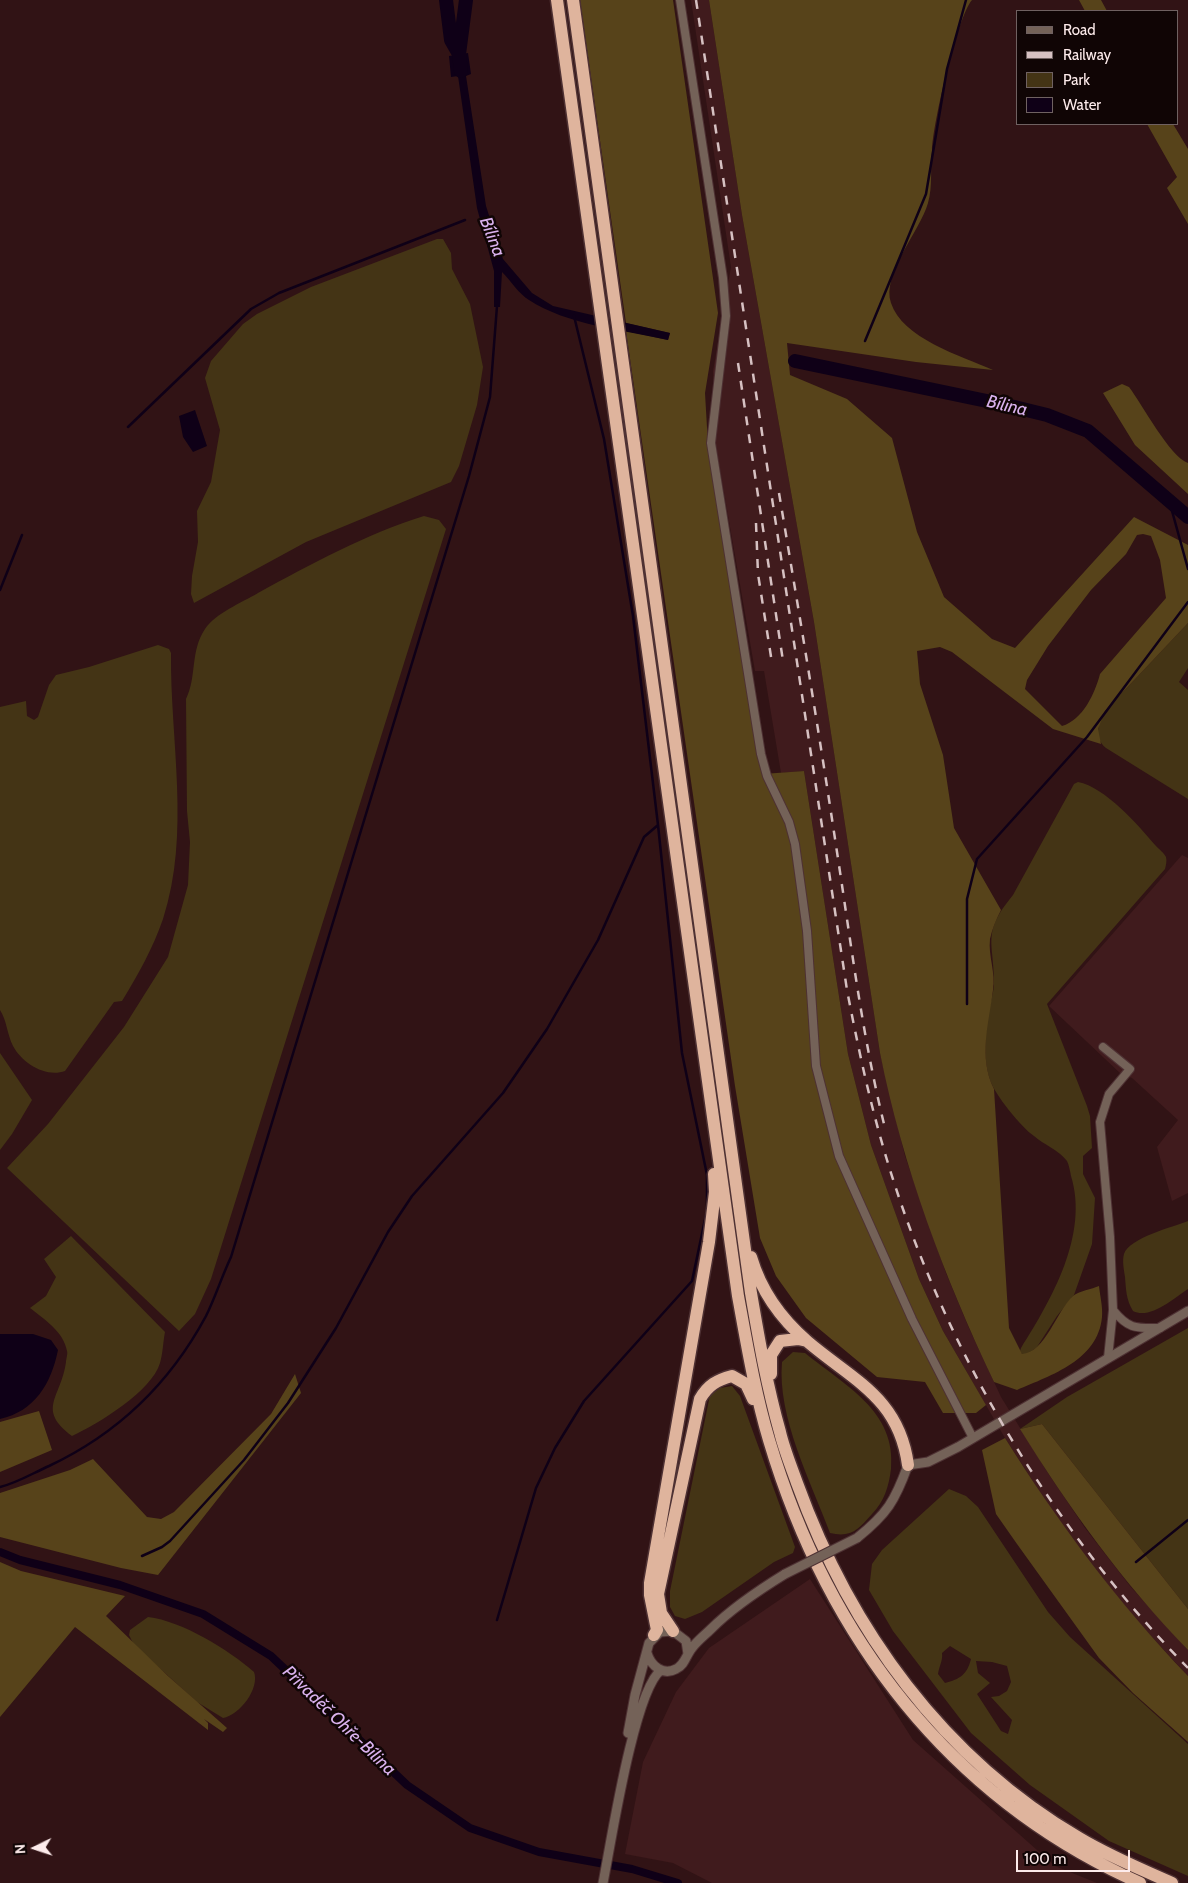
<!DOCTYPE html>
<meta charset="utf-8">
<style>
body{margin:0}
#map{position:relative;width:1188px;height:1883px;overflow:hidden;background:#311315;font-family:Cabin,sans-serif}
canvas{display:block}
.legend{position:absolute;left:1016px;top:10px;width:162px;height:115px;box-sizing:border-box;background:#100505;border:1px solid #6f6161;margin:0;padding:6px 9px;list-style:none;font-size:15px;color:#fdebeb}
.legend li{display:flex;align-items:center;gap:10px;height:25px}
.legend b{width:25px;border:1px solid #6f6161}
.north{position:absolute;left:10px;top:1823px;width:50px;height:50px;-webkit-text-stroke:4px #100505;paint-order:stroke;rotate:266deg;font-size:14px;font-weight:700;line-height:20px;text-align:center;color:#fdebeb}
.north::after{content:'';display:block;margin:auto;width:18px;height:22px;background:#fdebeb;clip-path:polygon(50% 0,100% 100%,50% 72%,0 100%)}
.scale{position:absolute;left:1016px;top:1850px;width:114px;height:22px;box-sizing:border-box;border:2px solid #fdebeb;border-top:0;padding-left:6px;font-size:15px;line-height:18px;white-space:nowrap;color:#fdebeb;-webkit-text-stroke:4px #100505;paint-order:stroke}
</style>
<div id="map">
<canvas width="1188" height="1883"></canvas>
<ul class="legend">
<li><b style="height:6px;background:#746258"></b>Road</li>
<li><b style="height:6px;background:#d6c1c2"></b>Railway</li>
<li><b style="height:14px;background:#443415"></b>Park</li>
<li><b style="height:14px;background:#0f0017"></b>Water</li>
</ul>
<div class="north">N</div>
<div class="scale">100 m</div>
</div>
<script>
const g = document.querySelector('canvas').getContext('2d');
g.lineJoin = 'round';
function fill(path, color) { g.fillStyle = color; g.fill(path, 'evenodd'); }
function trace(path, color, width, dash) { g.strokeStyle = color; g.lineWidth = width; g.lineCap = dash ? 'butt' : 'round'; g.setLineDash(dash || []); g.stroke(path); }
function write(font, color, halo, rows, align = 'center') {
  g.font = font + ' Cabin,sans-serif'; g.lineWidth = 5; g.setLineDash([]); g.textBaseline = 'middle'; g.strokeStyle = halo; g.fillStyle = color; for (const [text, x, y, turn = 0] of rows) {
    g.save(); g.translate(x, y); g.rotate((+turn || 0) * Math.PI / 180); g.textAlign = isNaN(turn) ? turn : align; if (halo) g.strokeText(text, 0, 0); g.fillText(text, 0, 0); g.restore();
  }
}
fill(new Path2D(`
 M691,0H709L742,215L814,622L880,1053L905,1156L946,1273L969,1328L1001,1397L1046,1470L1085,1528L1130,1586L1188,1650V1676L1137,1621L1089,1563L1054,1514L1005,1438L943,1331L919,1279L871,1145L848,1054L804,771L781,773L764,671H755L716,446L713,371L731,267Z
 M1182,855L1188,858V1193L1172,1201L1157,1147L1178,1120L1132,1078L1121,1074L1049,1006Z
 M810,1579L913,1740L1055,1866L1097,1883H712L673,1863L625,1854L643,1762L676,1692L709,1648Z`), '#401b1d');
fill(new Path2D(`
 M437,239H443L451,253L452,269L470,304L483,367L477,405L459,466L451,482L306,542L194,603L191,594L192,576L198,542L197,511L211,482L220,430L205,378L211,361L243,324L257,314L311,287Z
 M424,516L439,520L446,529L211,1279L195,1314L179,1331L7,1168L48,1124L124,1027L168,957L188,885L190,842L187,811L186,699C197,677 190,651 205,629C216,613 241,603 258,593C311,564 366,534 424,516Z
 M1188,623V668L1179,682L1188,690V799L1106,748C1093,737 1098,724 1105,711Z
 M158,645L169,649L171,653C170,741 191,833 163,919C153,948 138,975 122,1001L114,1002L65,1071C46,1078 22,1063 13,1046C7,1034 7,1021 0,1010V707L26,701L27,716L34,720L38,717L49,685L56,675L89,667Z
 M1078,782C1105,787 1138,825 1156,846C1159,849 1164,853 1166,857C1167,861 1166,865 1165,869L1047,1004L1087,1106L1090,1116L1092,1148L1083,1156V1174L1095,1198L1092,1244L1074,1295L1057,1316L1037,1347L1028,1354H1022L1020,1351L1021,1348C1052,1299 1089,1234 1071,1176C1070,1171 1069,1165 1067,1161C1060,1151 1043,1144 1034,1136C1021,1127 995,1095 990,1080C983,1061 985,1036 988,1016C989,1006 993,996 994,986C995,942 980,935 1013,895L1074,784Z
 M0,1053L32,1100L12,1134L0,1150Z
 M1188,1221V1289C1174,1298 1150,1320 1133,1311C1126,1300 1126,1289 1125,1277C1124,1270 1122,1261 1124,1254C1129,1238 1173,1227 1188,1221Z
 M71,1236L165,1332C163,1342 163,1353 160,1363C152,1391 98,1424 72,1436C36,1409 61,1398 66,1362C66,1359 68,1354 67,1351C64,1332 44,1319 30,1308L46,1296L56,1277L44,1259Z
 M1188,1328V1609L1042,1424L1020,1429L1067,1397Z
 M793,1352L805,1353C844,1385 897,1411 891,1469C889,1486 884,1502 872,1514C859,1529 851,1538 830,1533C811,1482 777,1417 782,1362Z
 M732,1386L740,1396L795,1547L793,1553L774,1562L702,1612L685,1619L675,1616L670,1607V1591L710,1395L720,1388Z
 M949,1489L966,1496L978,1507L1048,1612L1070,1637L1188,1744V1876L1109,1841L1030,1785L971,1733L893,1631L869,1590L872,1564L882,1550ZM950,1646L971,1659C967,1675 960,1679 945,1683L938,1674C939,1666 943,1661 942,1653ZM976,1661L992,1662L1007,1666L1011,1682L1007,1691L999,1696L991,1697L1012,1720L1008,1734L1001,1731L977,1694L990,1683L978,1673Z
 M148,1617C182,1621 229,1650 254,1672C260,1688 240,1715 223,1718L197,1702L134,1645L129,1635L130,1630Z`), '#443415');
fill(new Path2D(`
 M580,0H673L718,313L705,393L708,445L763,774L804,771L848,1054L871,1145L919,1279L943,1331L986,1405L976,1413H943L925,1382L877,1377L806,1318L776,1276L760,1238L735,1086L626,331L668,340L670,333L626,323Z
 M709,0H972C957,17 933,124 932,150C930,167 933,186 928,203C920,231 881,275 891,303C902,338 961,356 993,370L916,362L787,343L790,375L847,399L892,438L917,532L944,597L992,639L1015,648L1134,517L1188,545V623L1105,711L1098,729L1101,744L1053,729L952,652L940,647L917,651L920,684L943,755L954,828L1001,910C996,920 992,929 990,939C988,956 996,973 993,990C989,1023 978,1057 994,1089L1009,1328L1022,1354C1045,1353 1057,1310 1073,1296C1079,1291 1092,1289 1099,1286C1100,1296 1103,1307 1102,1317C1098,1360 1052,1375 1017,1390L994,1382C944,1276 903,1168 880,1053L814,622L742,215ZM1143,534L1151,536L1160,560L1166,598L1100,674C1095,693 1083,720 1062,726L1025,689L1027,680L1048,646L1091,590L1126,554L1137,535Z
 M1079,0H1101L1107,11H1085Z
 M1147,124H1173L1188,149V224L1167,188L1177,177Z
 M1122,384L1129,387C1142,404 1170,457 1188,463V494L1135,445L1103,393Z
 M295,1374L301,1393L158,1575L121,1568L0,1537V1493L70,1470L93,1459L147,1517L161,1519L174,1512L271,1414Z
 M39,1411L52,1450L0,1472V1422Z
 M1042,1424L1188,1609V1650C1123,1583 1069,1508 1020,1429Z
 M1005,1438C1059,1524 1118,1603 1188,1676V1742L1133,1693L1099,1658L1017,1544L996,1514L982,1450Z
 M0,1562L21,1571L125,1596L106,1616L168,1676L227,1728L223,1732L204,1719L208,1723V1730L75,1627L0,1717Z`), '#57431a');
fill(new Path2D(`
 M468,53L471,74L466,76L486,206L503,259L532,293L553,306L670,333L668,340C624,330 567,325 529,300C519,294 511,281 502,272L500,307H494V271L477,208L458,76L451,77L449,56Z
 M195,410L207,446L193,452L183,437L179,416Z
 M0,1334H33L51,1340L58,1350C51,1384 35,1411 0,1419Z`), '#0f0017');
trace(new Path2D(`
 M865,341L926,194L947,69L966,0
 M128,427L251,309L279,293L465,220
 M1169,500L1188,569
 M0,590L22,535
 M967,1004V899L977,859L1087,737L1188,602
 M0,1487C17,1483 33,1473 49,1466C117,1434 170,1383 206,1316C215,1298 222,1276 231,1257L469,476L490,397L497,306
 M142,1556L162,1547L170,1541L244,1460L288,1403L336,1328L388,1232L412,1196L503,1093L547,1029L598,940L644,837L658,825L633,616L604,439L574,316
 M1136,1562L1188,1520
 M497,1620L536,1488L555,1448L584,1401L692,1281L707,1210V1175L682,1053L658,825`), '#0f0017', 2.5);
trace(new Path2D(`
 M0,1552L20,1560L120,1585L203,1614L271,1656L407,1785L470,1828L539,1852L632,1869L678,1883`), '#0f0017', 8);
trace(new Path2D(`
 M446,0L451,40L459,54
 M461,71L459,54L466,0
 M795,361L1006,405L1047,415L1088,431L1188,517`), '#0f0017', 14);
const minor = new Path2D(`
 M680,0L723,278L726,316L711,443L761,754L767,776L789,822L795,844L807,931L816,1066L839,1156L912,1319L973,1438
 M1103,1047L1130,1069L1109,1094L1100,1122L1110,1237L1113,1310
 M1108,1358L1113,1310C1129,1330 1137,1328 1160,1328`);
const tertiary = new Path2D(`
 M857,1538C887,1514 895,1501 908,1465L928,1462L958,1447L1188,1311
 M647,1653C651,1666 663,1676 676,1669C685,1665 686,1655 692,1648C697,1641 705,1635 711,1629C733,1607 759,1590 785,1574
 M628,1733L635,1695L649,1643L660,1632L673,1631L686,1641L688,1654
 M603,1883C611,1843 634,1691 661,1670`);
const trunk = new Path2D(`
 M557,0L738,1296C747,1345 755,1393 769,1440C828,1638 950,1798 1140,1883
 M573,0L751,1293C759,1340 767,1386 780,1432C784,1449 791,1466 797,1483C850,1630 943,1758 1079,1838C1109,1856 1140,1869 1172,1883
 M751,1257C761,1291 781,1319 808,1342C854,1381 899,1398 908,1465
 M771,1374V1355L780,1341L798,1339L807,1341
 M673,1631L661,1613L658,1594L700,1399C708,1385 717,1380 732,1376L746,1384L753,1399
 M654,1635L657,1630L650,1595V1583L709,1242L715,1192L714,1174`);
trace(minor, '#4e3133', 10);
trace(tertiary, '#4e3133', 11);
trace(trunk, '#4e3133', 15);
trace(minor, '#746258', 8);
trace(tertiary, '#746258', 9);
trace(trunk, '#dfb49d', 12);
trace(new Path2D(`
 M696,0L847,990C858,1047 870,1104 887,1160C944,1349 1050,1527 1188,1668
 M738,363L783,661
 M779,493C799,612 819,732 837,852C851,943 862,1034 884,1124
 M756,523L758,574L772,663`), '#d6c1c2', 2.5, [9, 9]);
const tertiaryBridge = new Path2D(`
 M785,1574L857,1538`);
trace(tertiaryBridge, '#4e3133', 11, []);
trace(tertiaryBridge, '#746258', 9);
write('italic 18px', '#d9b1ed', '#100505', [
 ["Bílina",492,237,68],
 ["Bílina",1007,406,13],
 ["Přivaděč Ohře-Bílina",339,1721,44]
]);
</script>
